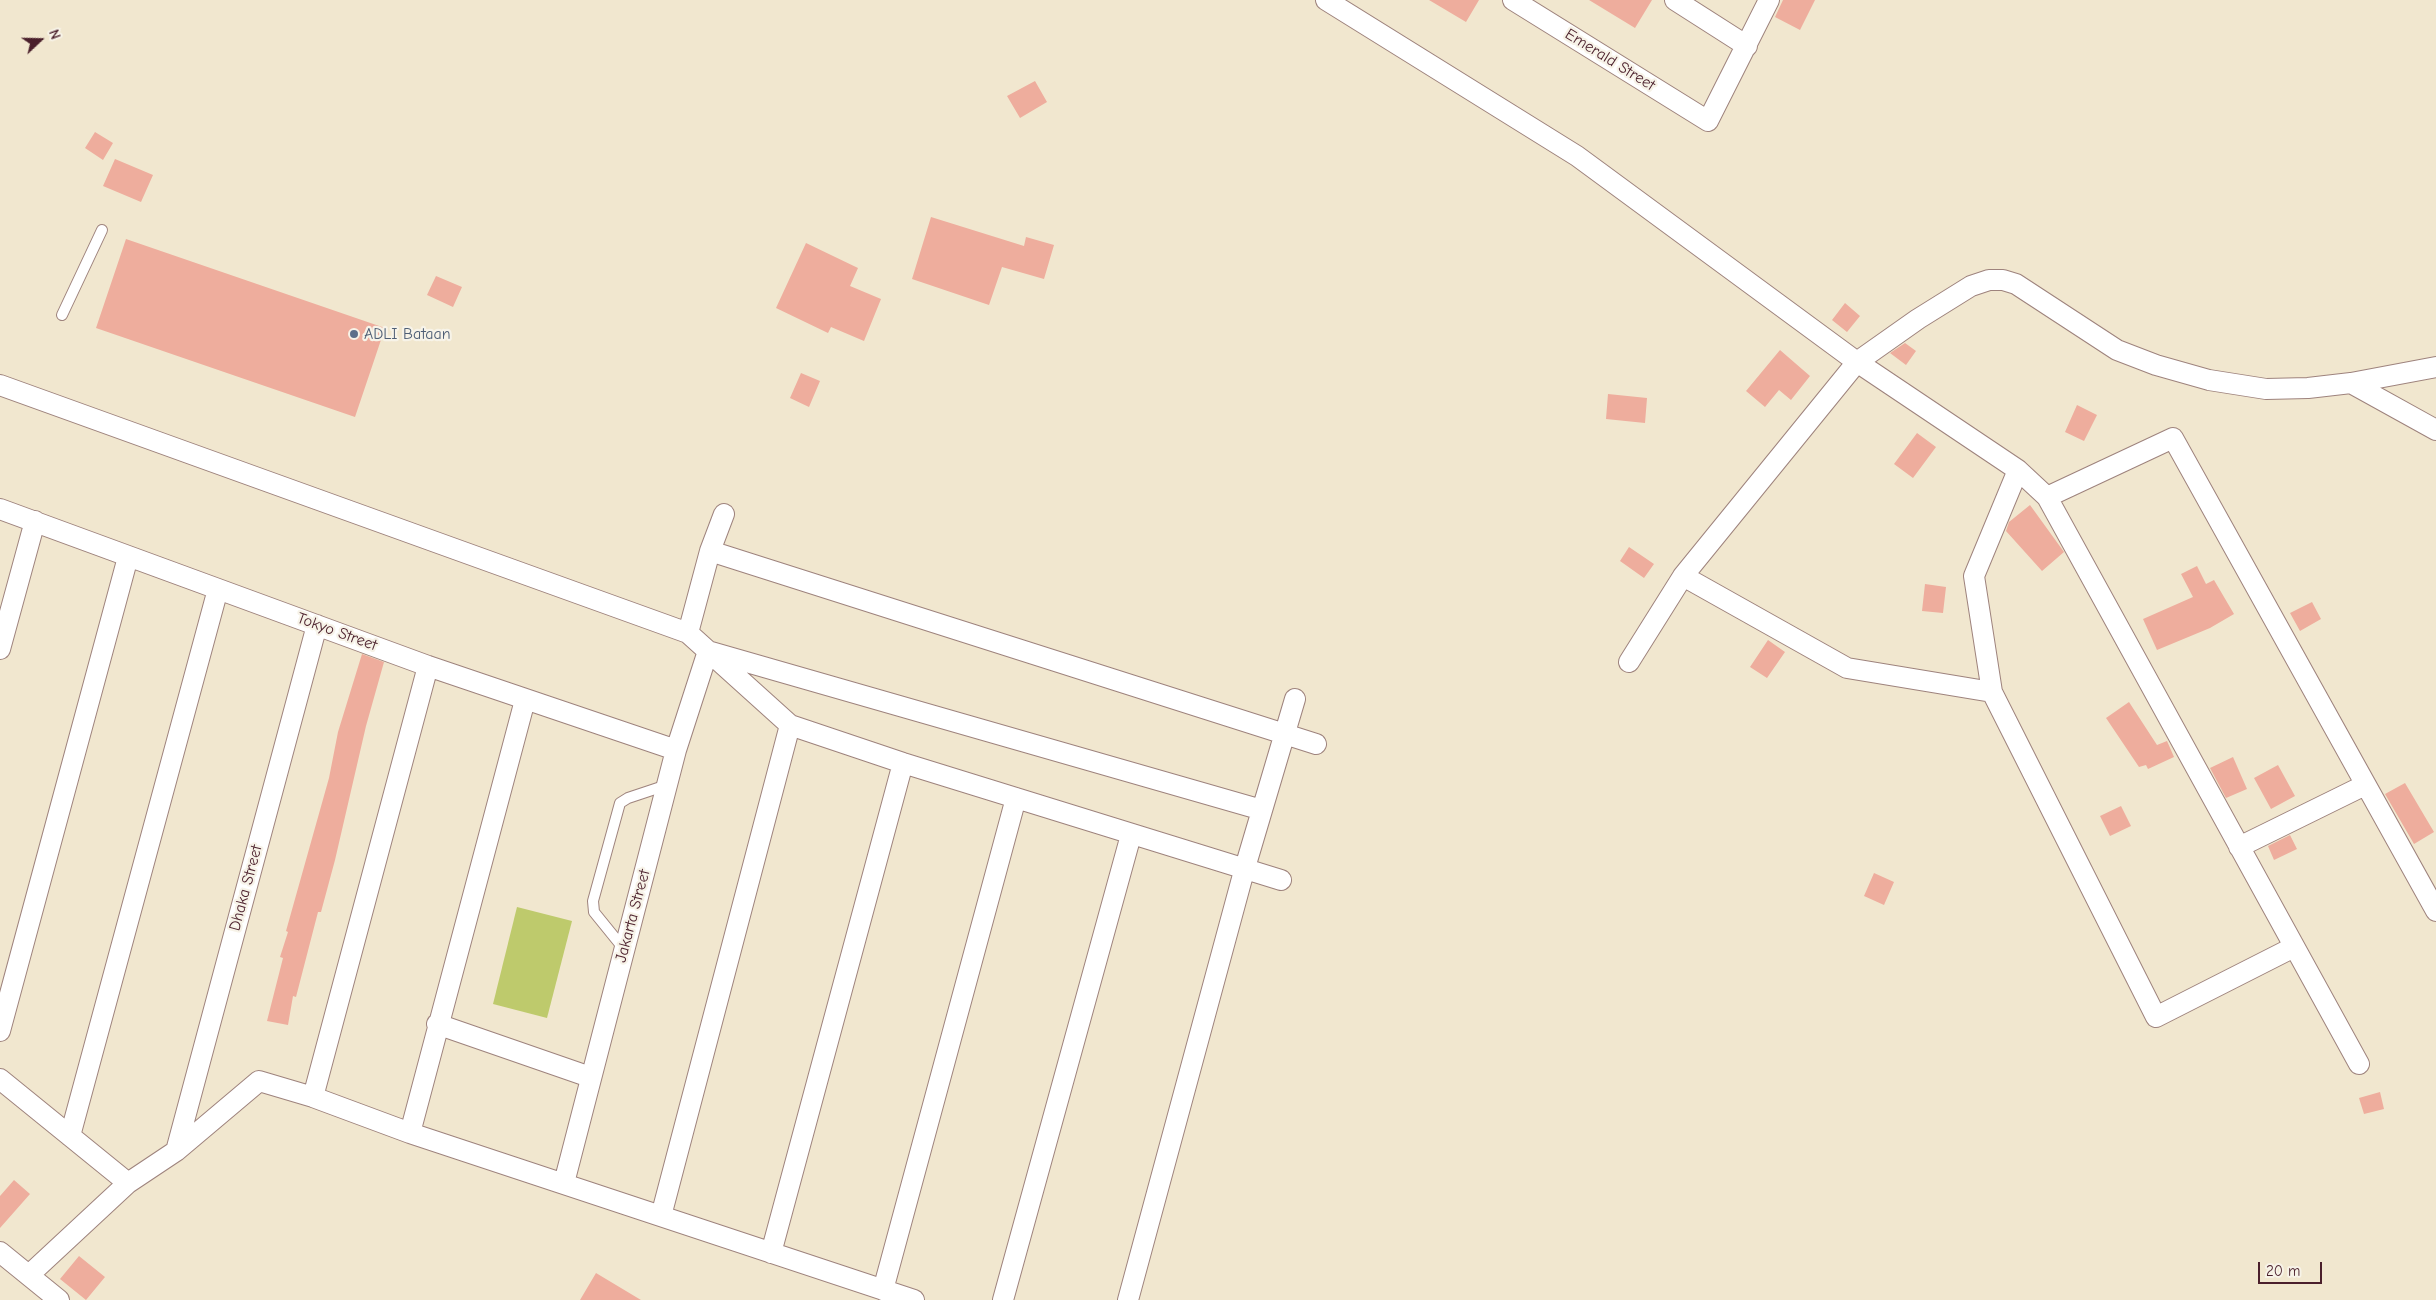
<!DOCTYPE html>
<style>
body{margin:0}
#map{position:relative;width:2436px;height:1300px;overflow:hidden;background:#f1e7cf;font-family:"Comic Neue",sans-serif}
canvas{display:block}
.north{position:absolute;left:15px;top:15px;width:50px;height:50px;-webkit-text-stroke:4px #f7f3e8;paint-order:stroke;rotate:69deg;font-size:14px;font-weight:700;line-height:20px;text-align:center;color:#4a1f2b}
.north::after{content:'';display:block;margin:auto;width:18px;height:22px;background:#4a1f2b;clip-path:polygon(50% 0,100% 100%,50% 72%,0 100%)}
.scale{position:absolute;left:2258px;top:1262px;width:64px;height:22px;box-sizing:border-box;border:2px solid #4a1f2b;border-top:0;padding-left:6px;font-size:15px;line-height:18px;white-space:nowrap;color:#4a1f2b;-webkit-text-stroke:4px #f7f3e8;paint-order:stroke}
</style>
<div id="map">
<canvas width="2436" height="1300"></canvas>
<div class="north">N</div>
<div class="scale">20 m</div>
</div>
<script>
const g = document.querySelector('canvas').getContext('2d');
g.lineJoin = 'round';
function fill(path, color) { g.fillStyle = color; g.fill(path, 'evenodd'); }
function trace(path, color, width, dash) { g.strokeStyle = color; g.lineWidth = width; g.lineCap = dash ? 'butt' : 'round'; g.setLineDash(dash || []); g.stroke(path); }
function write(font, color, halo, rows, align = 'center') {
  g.font = font + ' "Comic Neue",sans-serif'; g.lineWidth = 4.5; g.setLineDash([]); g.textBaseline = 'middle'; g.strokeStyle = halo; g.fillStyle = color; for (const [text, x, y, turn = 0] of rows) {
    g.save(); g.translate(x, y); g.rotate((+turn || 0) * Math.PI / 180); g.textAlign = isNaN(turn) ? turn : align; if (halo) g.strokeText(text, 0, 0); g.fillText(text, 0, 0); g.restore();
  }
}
fill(new Path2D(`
 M517,907L572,921L547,1018L493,1004Z`), '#beca6c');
fill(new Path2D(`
 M1429,0H1479L1466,22Z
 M1589,0H1652L1635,28Z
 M1783,0H1815L1800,30L1775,17Z
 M1035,81L1047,102L1020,118L1007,96Z
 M95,132L113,143L103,160L85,148Z
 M115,159L153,175L141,202L103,186Z
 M931,217L1024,246L1026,237L1054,245L1044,279L1002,267L989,305L912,279Z
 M126,239L385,328L355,417L96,328Z
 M806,243L858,268L850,286L881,299L864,341L831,327L828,333L776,308Z
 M436,276L462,287L453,307L427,295Z
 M1845,303L1860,316L1847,332L1832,320Z
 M1905,343L1916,351L1906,365L1890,353Z
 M1780,350L1810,376L1791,400L1779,390L1765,407L1746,391Z
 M801,373L820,381L809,407L790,398Z
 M1608,394L1647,398L1645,423L1606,419Z
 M2077,405L2097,415L2084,441L2065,432Z
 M1917,433L1936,447L1913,478L1894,464Z
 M2030,505L2064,552L2042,571L2006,531L2009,522Z
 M1629,547L1654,564L1644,578L1620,561Z
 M2197,566L2206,584L2214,580L2234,614L2210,628L2157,650L2143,619L2193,597L2181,574Z
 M1925,584L1946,587L1943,613L1922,611Z
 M2312,602L2321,619L2300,631L2290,613Z
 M1768,640L1785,652L1767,678L1750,667Z
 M362,654L384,662L366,726L335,860L321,912H318L296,997L293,996L288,1025L267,1021L283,958L280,957L288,932L286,931L329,778L338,732Z
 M2129,702L2157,745L2167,741L2174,757L2148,769L2146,765L2139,767L2106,718Z
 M2233,757L2247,789L2226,798L2210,768Z
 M2278,765L2295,796L2271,809L2254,778Z
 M2405,783L2434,832L2414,844L2385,794Z
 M2121,806L2131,826L2110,836L2100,816Z
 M2290,835L2297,849L2274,860L2268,846Z
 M1874,873L1894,882L1884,905L1864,896Z
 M2380,1092L2384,1109L2364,1114L2359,1098Z
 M14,1180L30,1194L0,1228V1196Z
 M79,1256L105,1277L86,1300L60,1279Z
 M596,1273L641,1300H580Z`), '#eead9d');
const service = new Path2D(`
 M62,315L102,230
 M624,949L594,912L593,901L620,803L628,798L667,785`);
const minor = new Path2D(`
 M1326,0L1577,156L1857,362L2018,470L2047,497L2173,438L2436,911
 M1513,0L1708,121L1769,0
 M1675,0L1747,46
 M2351,383L2436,430
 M0,385L688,633L790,725L903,763L1281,880
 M2018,470L1974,576L1992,692L2156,1017L2294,947
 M2047,497L2359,1064
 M0,509L428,666L676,750
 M710,551L1316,744
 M688,633L710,551L724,514
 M0,649L35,521
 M1629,662L1683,576
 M1992,692L1847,668L1683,576L1857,362L1918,319L1971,286L1989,280H2003L2016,284L2117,350L2156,365L2209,380L2266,389L2308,388L2351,383L2436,367
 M2239,847L2365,785
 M437,1024L590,1077
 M0,1031L128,557
 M0,1079L128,1183
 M313,1097L428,666
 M410,1133L525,700
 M70,1136L218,589
 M176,1151L317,625
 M564,1183L676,750L708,651L1262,810
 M661,1216L790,725
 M0,1252L59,1300
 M771,1253L903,763
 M29,1275L128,1183L176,1151L259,1081L313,1097L410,1133L914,1300
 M883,1290L1016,798
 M1003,1300L1131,835
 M1128,1300L1244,871L1295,699`);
trace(service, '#9e837d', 12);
trace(minor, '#9e837d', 22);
trace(service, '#fff', 10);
trace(minor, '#fff', 20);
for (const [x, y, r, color] of [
 [354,334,5,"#5c6f8a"]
]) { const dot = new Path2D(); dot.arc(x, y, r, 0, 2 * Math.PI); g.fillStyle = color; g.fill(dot); trace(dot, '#f7f3e8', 2); }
write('16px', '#4a1f2b', '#f7f3e8', [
 ["Emerald Street",1610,60,32],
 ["Tokyo Street",337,632,20],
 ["Dhaka Street",246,888,-75],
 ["Jakarta Street",633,916,-75]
]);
write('16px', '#4e5e75', '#f7f3e8', [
 ["ADLI Bataan",364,334]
], 'left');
</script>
